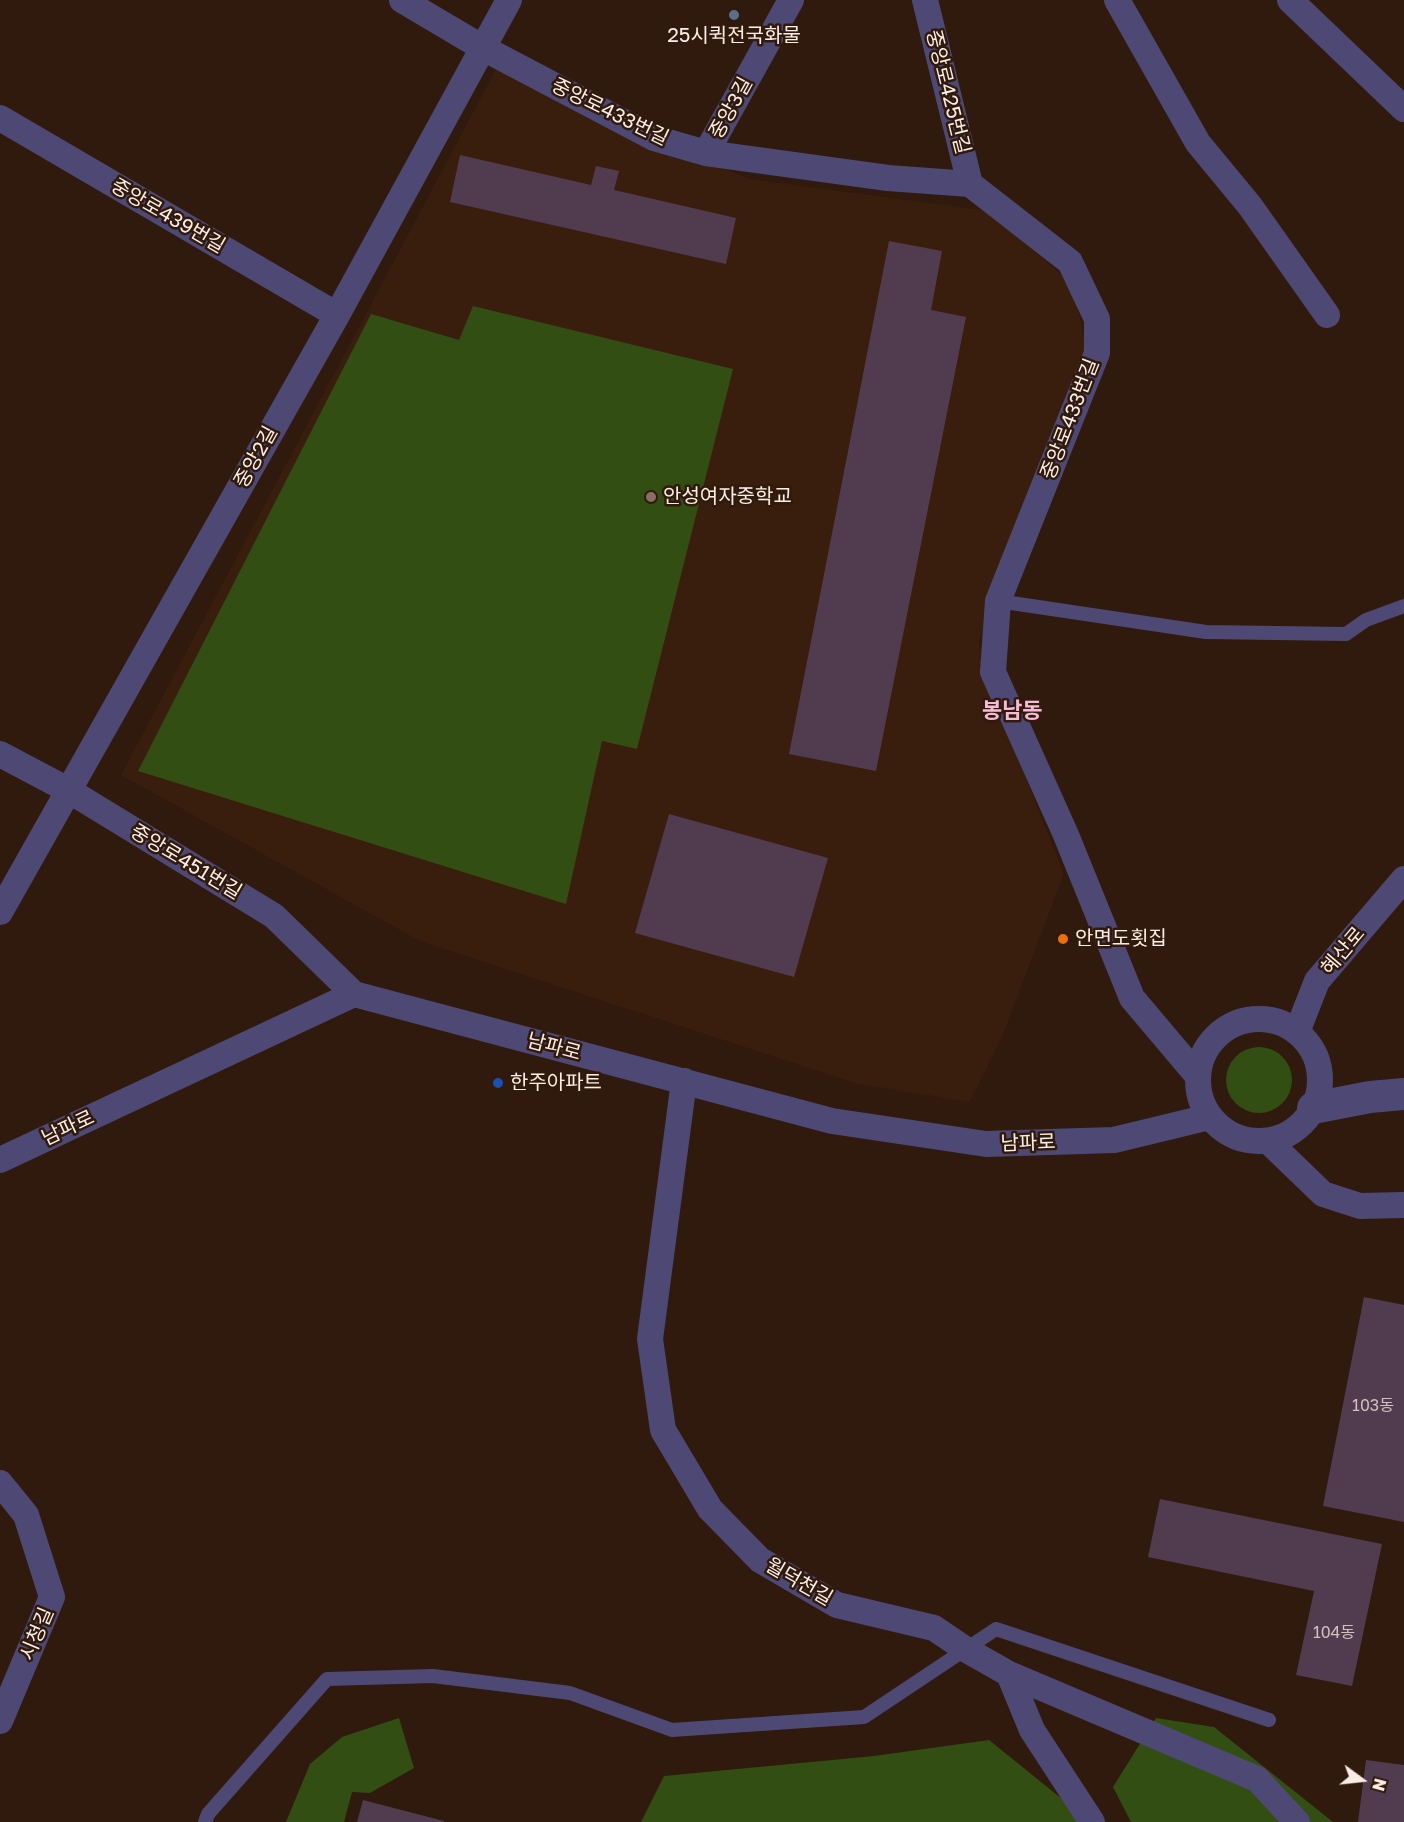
<!DOCTYPE html>
<meta charset="utf-8">
<style>
body{margin:0}
#map{position:relative;width:1404px;height:1822px;overflow:hidden;background:#2f1a0d;font-family:"Golos Text",sans-serif}
canvas{display:block}
.north{position:absolute;left:1332px;top:1750px;width:60px;height:60px;-webkit-text-stroke:4px #2f1a0d;paint-order:stroke;rotate:105deg;font-size:16px;font-weight:700;line-height:24px;text-align:center;color:#fcede4}
.north::after{content:'';display:block;margin:auto;width:21px;height:27px;background:#fcede4;clip-path:polygon(50% 0,100% 100%,50% 72%,0 100%)}
</style>
<div id="map">
<canvas width="1404" height="1822"></canvas>
<div class="north">N</div>
</div>
<script>
const g = document.querySelector('canvas').getContext('2d');
g.lineJoin = 'round';
function fill(path, color) { g.fillStyle = color; g.fill(path, 'evenodd'); }
function trace(path, color, width, dash) { g.strokeStyle = color; g.lineWidth = width; g.lineCap = dash ? 'butt' : 'round'; g.setLineDash(dash || []); g.stroke(path); }
function write(font, color, halo, rows, align = 'center') {
  g.font = font + ' "Golos Text","Noto Sans KR",sans-serif'; g.lineWidth = 5; g.setLineDash([]); g.textBaseline = 'middle'; g.strokeStyle = halo; g.fillStyle = color; for (const [text, x, y, turn = 0] of rows) {
    g.save(); g.translate(x, y); g.rotate((+turn || 0) * Math.PI / 180); g.textAlign = isNaN(turn) ? turn : align; if (halo) g.strokeText(text, 0, 0); g.fillText(text, 0, 0); g.restore();
  }
}
fill(new Path2D(`
 M496,69L749,179L989,211L1072,284L1088,354L979,640L981,666L1064,874L1003,1034L970,1102L855,1083L420,941L121,775Z`), '#391e0e');
fill(new Path2D(`
 M473,306L733,369L637,749L602,741L566,904L138,771L371,314L459,340Z
 M1226 1080a33 33 0 1 1 66 0a33 33 0 1 1-66 0Z
 M399,1718L414,1768L370,1793L352,1792L344,1822H286L310,1764L342,1737Z
 M1156,1718L1214,1727L1333,1822H1131L1113,1787Z
 M989,1740L1072,1807L1077,1822H641L664,1776L874,1756Z`), '#334e13');
fill(new Path2D(`
 M460,155L591,185L596,166L619,171L614,190L736,218L726,264L450,202Z
 M889,241L942,251L931,310L966,317L876,771L789,754Z
 M669,814L828,858L794,977L635,933Z
 M1364,1297L1404,1305V1522L1323,1506Z
 M1160,1499L1382,1544L1352,1686L1296,1675L1314,1591L1148,1557Z
 M1366,1760L1404,1765V1822H1358Z
 M363,1800L444,1821V1822H357Z`), '#503c4e');
trace(new Path2D(`
 M998,601L1206,632L1346,634L1366,620L1404,606
 M205,1822L208,1814L327,1679L433,1676L570,1693L672,1730L864,1717L996,1629L1269,1720`), '#4e4974', 14);
trace(new Path2D(`
 M402,0L483,48L654,138L706,153L888,178L970,184L1070,262L1097,319V353L998,601L993,672L1066,835L1132,998L1197,1075
 M925,0L970,184
 M1117,0L1198,143L1250,206L1327,315
 M1290,0L1404,109
 M0,118L337,315
 M706,153L791,0
 M0,754L68,790L274,916L354,994
 M0,912L337,315L509,0
 M1198 1080a61 61 0 1 1 122 0a61 61 0 1 1-122 0Z
 M1297,1032L1317,981L1404,879
 M684,1081L650,1339L663,1430L710,1509L760,1560L837,1605L934,1628L965,1649L1009,1674L1257,1779L1297,1822
 M1268,1141L1323,1194L1360,1206L1404,1205
 M0,1160L354,994L832,1121L986,1144L1114,1140L1209,1117
 M0,1483L26,1515L52,1597L0,1721
 M1009,1674L1032,1730L1092,1822`), '#4e4974', 26);
trace(new Path2D(`
 M1313,1108L1370,1097L1404,1094`), '#4e4974', 32);
for (const [x, y, r, color] of [
 [734,15,6,"#5c6f8a"],
 [651,497,6,"#8d6e63"],
 [1063,939,6,"#e8710a"],
 [498,1083,6,"#1a4fb4"]
]) { const dot = new Path2D(); dot.arc(x, y, r, 0, 2 * Math.PI); g.fillStyle = color; g.fill(dot); trace(dot, '#2f1a0d', 2); }
write('16px', '#d1c1be', null, [
 ["103동",1373,1406],
 ["104동",1334,1633]
]);
write('20px', '#fcede4', '#2f1a0d', [
 ["25시퀵전국화물",734,36,"center"],
 ["안성여자중학교",663,497],
 ["안면도횟집",1075,939],
 ["한주아파트",510,1083]
], 'left');
write('20px', '#fcede4', '#2f1a0d', [
 ["중앙로425번길",948,92,76],
 ["중앙3길",731,108,-61],
 ["중앙로433번길",610,112,26],
 ["중앙로439번길",168,216,30],
 ["중앙로433번길",1070,419,-69],
 ["중앙2길",256,457,-61],
 ["중앙로451번길",186,862,31],
 ["혜산로",1343,951,-50],
 ["남파로",554,1047,15],
 ["남파로",68,1128,-25],
 ["남파로",1028,1143,-2],
 ["월덕천길",799,1582,30],
 ["시청길",37,1634,-67]
]);
write('bold 22px', '#f8b9d4', '#2f1a0d', [
 ["봉남동",1012,711]
]);
</script>
